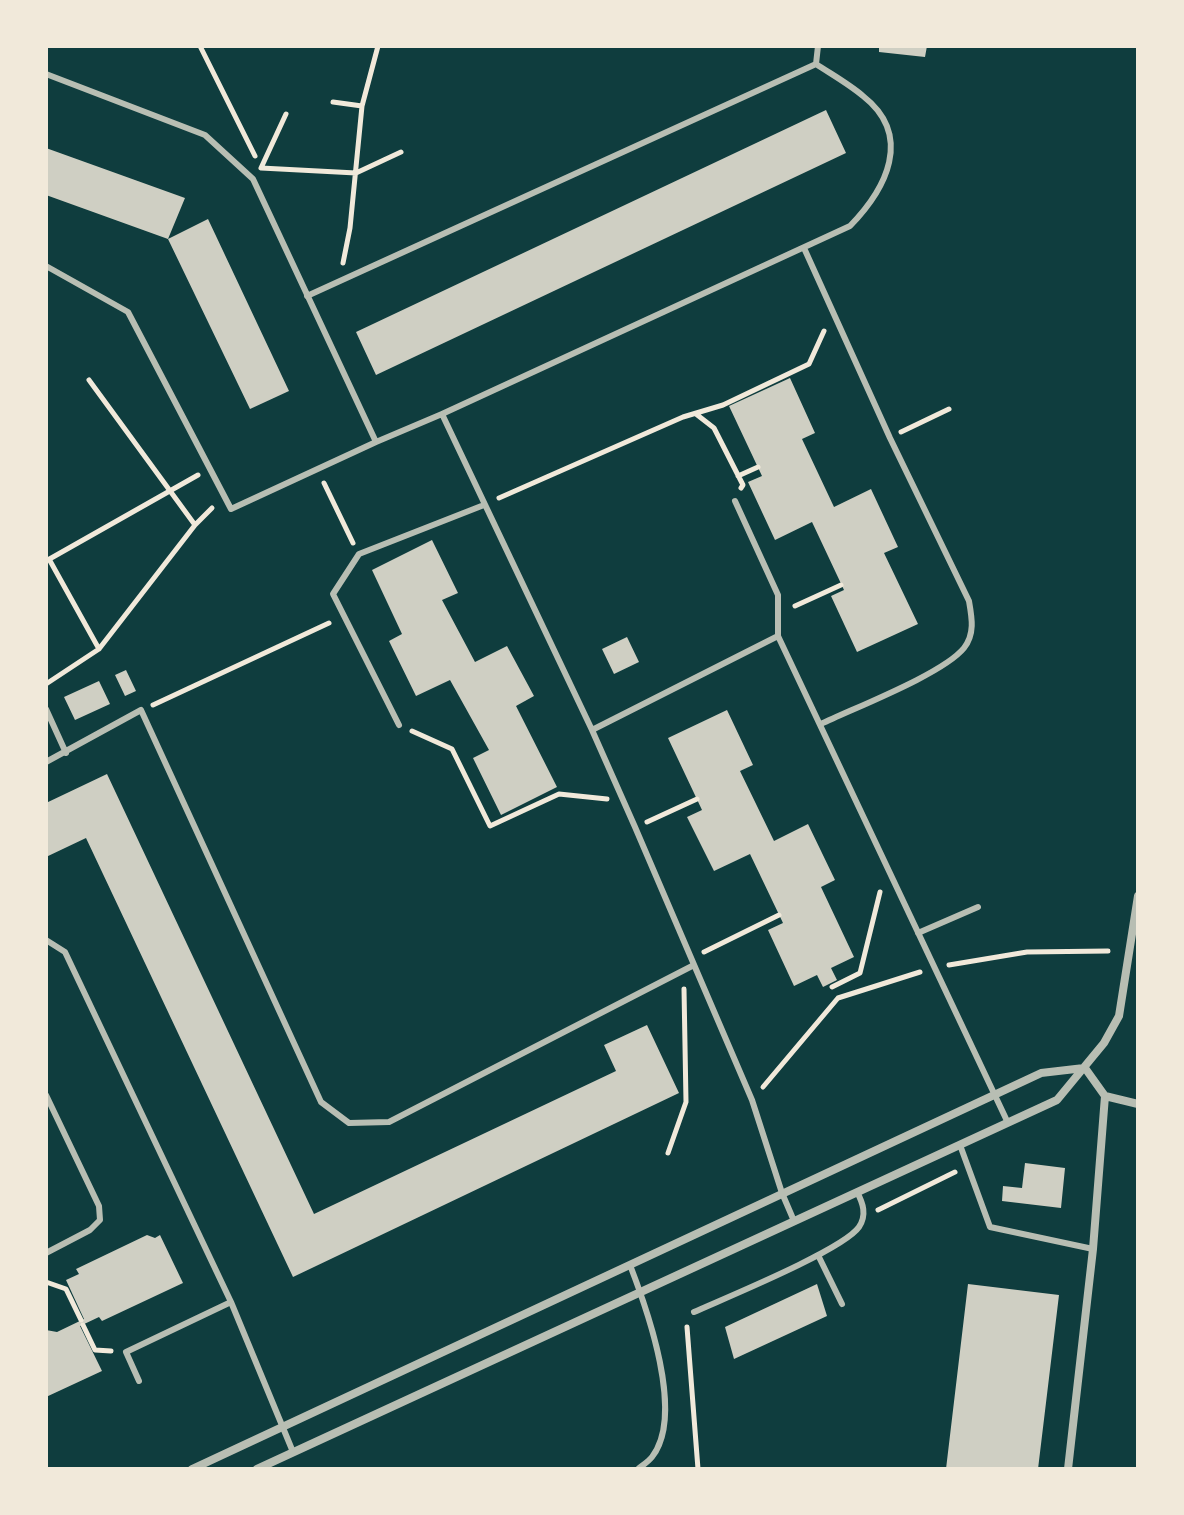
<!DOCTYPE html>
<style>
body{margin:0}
#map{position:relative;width:1184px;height:1515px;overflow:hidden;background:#0f3d3e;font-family:"Golos Text",sans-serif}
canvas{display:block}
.frame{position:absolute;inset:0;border:48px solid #f1e9da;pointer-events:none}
</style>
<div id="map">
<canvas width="1184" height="1515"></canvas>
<div class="frame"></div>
</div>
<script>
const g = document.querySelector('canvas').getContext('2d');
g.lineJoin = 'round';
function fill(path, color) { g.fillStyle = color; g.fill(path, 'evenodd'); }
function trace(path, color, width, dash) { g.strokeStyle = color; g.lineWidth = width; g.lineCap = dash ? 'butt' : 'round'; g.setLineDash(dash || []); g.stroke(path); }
fill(new Path2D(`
 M879,46H927L925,57L879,52Z
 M826,110L846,153L376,375L356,332Z
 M46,148L185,198L168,239L46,195Z
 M208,219L289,391L250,409L168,239Z
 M790,378L815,433L802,439L834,507L871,489L898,547L884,553L918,624L857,652L831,596L844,590L812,522L775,540L748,482L762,476L729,406Z
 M432,540L458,593L442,600L475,662L507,646L534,696L516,706L557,787L501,815L473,758L489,750L450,680L416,696L389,641L402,634L372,570Z
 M627,637L639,662L614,674L602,649Z
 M126,670L136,691L125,696L115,675Z
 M99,681L110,704L75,720L64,697Z
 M727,710L753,765L740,771L774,841L808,824L835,880L821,887L854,957L831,968L837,980L823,987L817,975L794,986L768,930L783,923L750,854L714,871L687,817L702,810L668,738Z
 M107,774L314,1214L616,1071L604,1045L647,1025L679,1093L293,1277L86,838L46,857V803Z
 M1025,1163L1065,1168L1061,1208L1002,1201L1003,1186L1022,1188Z
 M147,1235L155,1238L160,1235L183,1283L102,1321L99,1317L80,1326L102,1371L46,1397V1330L57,1332L84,1319L66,1280L79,1274L76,1269Z
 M817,1284L827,1316L734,1359L725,1327Z
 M968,1284L1059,1295L1038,1469H946Z`), '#cfcfc3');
trace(new Path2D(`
 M200,46L255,156
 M333,102L362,106
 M286,114L261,168L356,173L401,152
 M343,263L350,228L362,106L378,46
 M89,380L195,525
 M696,414L714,428L743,485L741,488
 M901,432L949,409
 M738,476L758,467
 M324,483L353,543
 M499,498L683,417L723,405L809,364L824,331
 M49,559L99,649
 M46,561L198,475
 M795,606L841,585
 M46,684L99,649L195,525L212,508
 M153,705L329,623
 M412,731L452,749L490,826L559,794L607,799
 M647,822L697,799
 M704,952L779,915
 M949,965L1027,952L1108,951
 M832,987L860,973L880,892
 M763,1087L838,998L920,972
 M668,1153L686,1102L684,989
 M878,1210L955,1172
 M46,1282L66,1289L81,1320
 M83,1325L95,1350L111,1351
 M687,1327L698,1469`), '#f1e9da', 5);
trace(new Path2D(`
 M46,74L205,135L253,179L376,442L442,414L592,730L635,827L752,1100L782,1193L794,1221
 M804,248L890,438L969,601C972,618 975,634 964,648C943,674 854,708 821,724
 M46,266L128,312L231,509L376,442
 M307,296L816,64L818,46
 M442,414L850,226C886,189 914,136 863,96C849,84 831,74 816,64
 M735,501L778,595V636
 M46,709L66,753
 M399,725L333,594L359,554L484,505
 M592,730L778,636L1008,1123
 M46,762L141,710L321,1102L349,1123L389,1122L694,965
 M918,933L978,907
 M46,940L65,952L231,1302L293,1452
 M46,1095L99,1206L100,1220L90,1230L46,1253
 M960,1145L990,1227L1093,1249
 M818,1255L842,1304
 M630,1265C647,1309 685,1415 652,1457C649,1461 643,1465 638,1469
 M694,1312C725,1298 843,1250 859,1227C867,1215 863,1203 857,1192
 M139,1381L126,1352L231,1302`), '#b8beb3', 6);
trace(new Path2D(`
 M1105,1096L1138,1104
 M192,1469L1041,1073L1084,1068
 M257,1469L1057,1100L1104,1043L1119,1016L1138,896
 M1068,1469L1093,1249L1105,1096L1085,1068`), '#b8beb3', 8);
</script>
